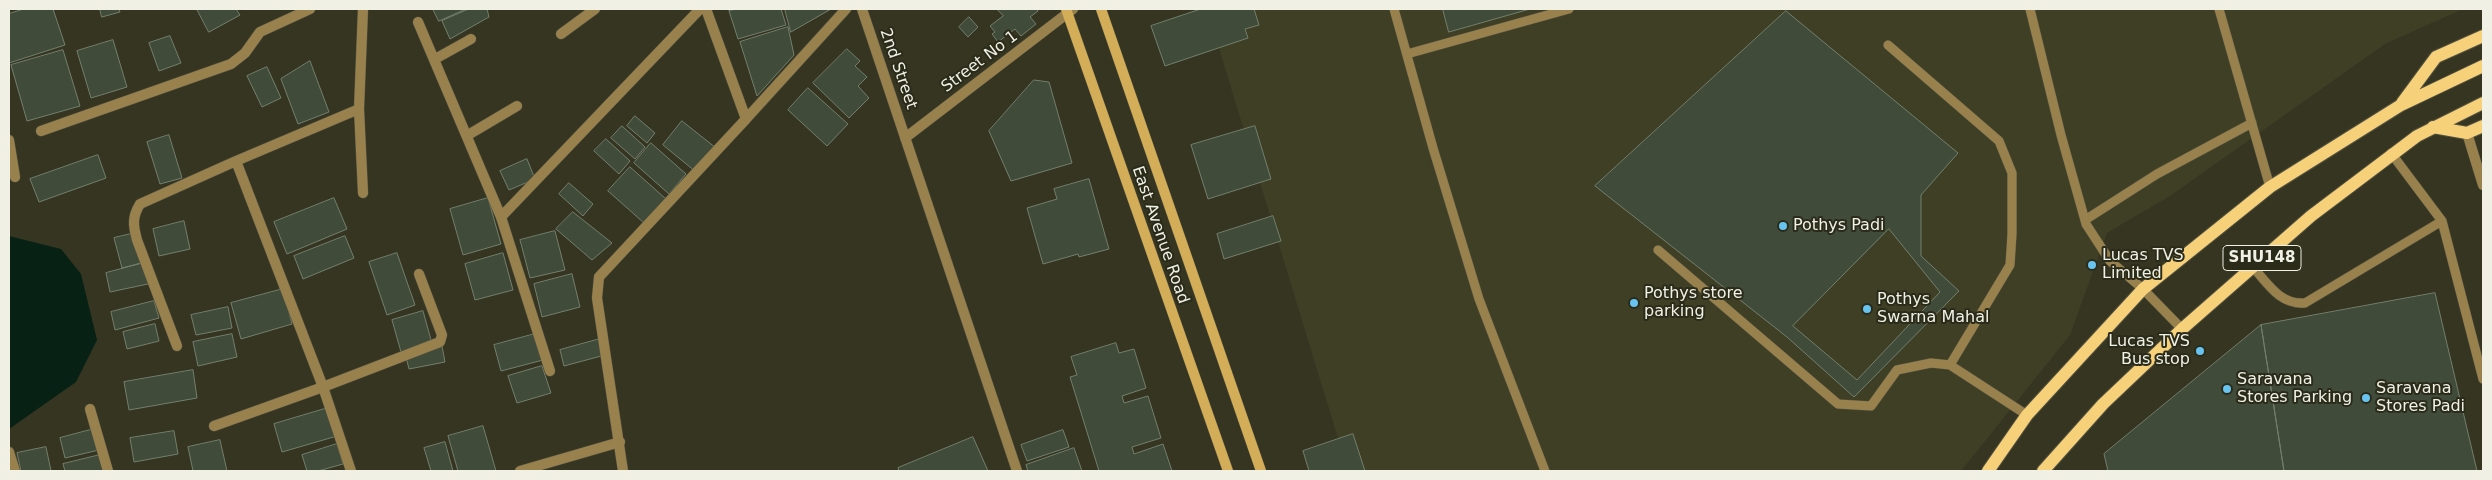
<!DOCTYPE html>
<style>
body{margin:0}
#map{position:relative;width:2492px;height:480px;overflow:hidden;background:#353522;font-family:"DejaVu Sans",sans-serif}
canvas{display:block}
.frame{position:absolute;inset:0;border:10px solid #f0f0e5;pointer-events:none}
</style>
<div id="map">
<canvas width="2492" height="480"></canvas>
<div class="frame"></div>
</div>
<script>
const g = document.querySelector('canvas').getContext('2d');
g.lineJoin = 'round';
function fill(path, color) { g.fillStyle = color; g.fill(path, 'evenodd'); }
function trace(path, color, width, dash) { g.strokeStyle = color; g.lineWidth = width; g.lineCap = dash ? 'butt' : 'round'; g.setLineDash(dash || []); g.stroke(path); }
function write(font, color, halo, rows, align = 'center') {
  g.font = font + ' "DejaVu Sans",sans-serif'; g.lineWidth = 4; g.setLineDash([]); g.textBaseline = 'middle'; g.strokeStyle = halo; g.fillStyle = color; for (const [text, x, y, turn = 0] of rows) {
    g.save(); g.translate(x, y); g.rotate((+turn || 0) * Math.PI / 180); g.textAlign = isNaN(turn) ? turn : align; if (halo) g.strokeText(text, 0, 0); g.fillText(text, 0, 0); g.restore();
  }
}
fill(new Path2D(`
 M1207,9H2463L2385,44L2170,196L2107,233L2070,335L1961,471H1348Z`), '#3e3f25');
fill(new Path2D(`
 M9,236L61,249L81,274L97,340L76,382L9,429Z`), '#072214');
const building = new Path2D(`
 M24,9H53L65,45L9,63V14Z
 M100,9H119L120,12L102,17Z
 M197,9H236L240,15L209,32Z
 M433,9H466L439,21Z
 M469,9H487L489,17L450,39L442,21Z
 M737,9H781L786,25L738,39L729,11Z
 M785,9H831L791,32Z
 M997,9H1037L1038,11L1030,17L1036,24L1021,36L1015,29L998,42L992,34L995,32L990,26L1003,16Z
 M1201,9H1254L1259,25L1245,29L1248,38L1165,66L1151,26Z
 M1443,9H1530L1449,32Z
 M1786,11L1958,153L1921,195V256L1959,291L1854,397L1787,337L1595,186Z
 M969,17L978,27L968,37L959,27Z
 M788,27L794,55L757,96L740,42Z
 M170,36L181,63L159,71L149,43Z
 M113,40L127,87L91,98L77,51Z
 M847,49L860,61L855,66L867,77L858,86L869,98L849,118L813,83Z
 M63,50L80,106L27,121L11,65Z
 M310,61L329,112L298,124L281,79Z
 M267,67L281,98L262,107L247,76Z
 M1034,80L1049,82L1072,163L1011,181L989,131Z
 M808,88L848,124L827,146L788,110Z
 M635,116L655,133L647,143L627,126Z
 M682,121L716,148L696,172L663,145Z
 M622,126L645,147L635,159L611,138Z
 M1255,126L1271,179L1208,199L1191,145Z
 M169,135L182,178L160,184L147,142Z
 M606,139L630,161L619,174L594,151Z
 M651,143L686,174L669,194L634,163Z
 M98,155L106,178L39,202L30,179Z
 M527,159L535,179L509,190L500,171Z
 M630,167L666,199L644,223L608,191Z
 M1089,179L1109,249L1079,257L1078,254L1043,264L1027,208L1057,199L1054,189Z
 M569,183L593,204L583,216L559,194Z
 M334,198L347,229L287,254L274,222Z
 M488,198L501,244L463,255L450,209Z
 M573,212L612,243L592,260L556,229Z
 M1273,216L1281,241L1224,259L1217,234Z
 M184,221L190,249L159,256L153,229Z
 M1889,229L1940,292L1857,380L1793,326Z
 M555,231L565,270L530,278L520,240Z
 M135,233L141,263L122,268L114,238Z
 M345,236L354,258L303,279L294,256Z
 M397,253L415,305L387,315L369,262Z
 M503,253L513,290L475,300L465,264Z
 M144,263L148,284L110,292L106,273Z
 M572,274L580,307L542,317L534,284Z
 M283,289L292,324L241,339L231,303Z
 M2435,293L2477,471H2284L2261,325Z
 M154,301L159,318L115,330L111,312Z
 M228,307L232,328L196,335L191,315Z
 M423,311L431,340L401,352L392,320Z
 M155,324L159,341L127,349L123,332Z
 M2261,325L2284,471H2108L2104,454Z
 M232,334L237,357L198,366L193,342Z
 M535,334L543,360L501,371L494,345Z
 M600,339L605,355L564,366L560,350Z
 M1116,343L1119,353L1134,349L1146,388L1122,396L1124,403L1148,396L1161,438L1132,447L1134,454L1163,444L1172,471H1099L1070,377L1077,375L1071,357Z
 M442,346L445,362L409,369L406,357Z
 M542,366L551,393L517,403L508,376Z
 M193,370L197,398L129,410L124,382Z
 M328,408L337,436L282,452L274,424Z
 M483,426L496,471H458L448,436Z
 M94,429L99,450L65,458L60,438Z
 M1063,430L1069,447L1027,461L1021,445Z
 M174,431L178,454L134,462L130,438Z
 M1353,434L1365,471H1309L1303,451Z
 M973,437L988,471H899L898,468Z
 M220,440L227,471H193L188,447Z
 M445,442L453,471H431L424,448Z
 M337,444L343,464L318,471H307L302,455Z
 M46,447L51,471H21L17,453Z
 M1074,448L1082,471H1028L1026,465Z
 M100,455L103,471H65L63,464Z`);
fill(building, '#404b3a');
trace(building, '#737f6c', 1);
const service = new Path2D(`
 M1394,9L1433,148L1479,299L1545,471
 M2030,9L2061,135L2086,224L2110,261L2143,289L2182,329
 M2219,9L2270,187
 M1888,45L1999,141L2012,173V234L2010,265L1950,365
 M1407,54L1569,9
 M2391,153L2442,221L2483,379
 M2085,220L2157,174L2252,123
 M1658,250L1838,404L1871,406L1897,370L1931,363L1950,365L2027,415
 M2252,266C2268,284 2280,305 2305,303L2442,221`);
const minor = new Path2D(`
 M706,9L746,119L846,9
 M862,9L1017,471
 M418,22L501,217L550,371
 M561,34L595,9
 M435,59L471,39
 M359,109L363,9
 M41,131L231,64L245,53L260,32L310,9
 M2467,133L2483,185
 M468,135L517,106
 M905,138L1073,9
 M9,140L15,177
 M501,217L700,9
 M177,346L137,240C133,225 132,217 140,204L236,161
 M90,409L108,471
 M214,426L323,387L236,161L359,109L363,193
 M9,452L15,471
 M351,471L323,387L440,342L442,335L419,274
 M520,471L620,442
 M623,471L597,298L599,277L746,119`);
const secondary = new Path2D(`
 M1066,9L1228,471
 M1101,9L1261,471`);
const primary = new Path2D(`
 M2402,103L2436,57L2483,36
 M2433,127L2467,133L2483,126
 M1988,471L2027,415L2143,289L2270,187L2401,105L2483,66
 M2043,471L2103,404L2182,329L2311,216L2417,136L2483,103`);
trace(service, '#535341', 10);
trace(minor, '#535341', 11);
trace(secondary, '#535341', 11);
trace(primary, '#535341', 14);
trace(service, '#99814e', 9);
trace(minor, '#99814e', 10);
trace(secondary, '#d3ad57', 10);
trace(primary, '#f7d07a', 12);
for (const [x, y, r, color] of [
 [1783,226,5,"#67c4f0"],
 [2092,265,5,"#67c4f0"],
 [1634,303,5,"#67c4f0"],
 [1867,309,5,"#67c4f0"],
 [2200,351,5,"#67c4f0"],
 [2227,389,5,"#67c4f0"],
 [2366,398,5,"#67c4f0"]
]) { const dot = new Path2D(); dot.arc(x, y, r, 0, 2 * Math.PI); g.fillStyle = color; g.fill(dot); trace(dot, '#2b2b19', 2); }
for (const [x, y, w] of [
 [2262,258,78]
]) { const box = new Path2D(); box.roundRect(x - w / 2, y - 12.5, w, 25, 4); g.fillStyle = '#2b2b19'; g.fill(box); trace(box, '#f0f0e5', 1); }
write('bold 15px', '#f0f0e5', null, [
 ["SHU148",2262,258]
]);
write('16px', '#f0f0e5', '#2b2b19', [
 ["Street No 1",980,62,-37],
 ["2nd Street",898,69,71],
 ["East Avenue Road",1160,235,71]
]);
write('16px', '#f0f0e5', '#2b2b19', [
 ["Pothys Padi",1793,226],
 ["Lucas TVS",2102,256],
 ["Limited",2102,274],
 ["Pothys store",1644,294],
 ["parking",1644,312],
 ["Pothys",1877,300],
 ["Swarna Mahal",1877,318],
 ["Lucas TVS",2190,342,"right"],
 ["Bus stop",2190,360,"right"],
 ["Saravana",2237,380],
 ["Stores Parking",2237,398],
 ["Saravana",2376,389],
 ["Stores Padi",2376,407]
], 'left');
</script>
